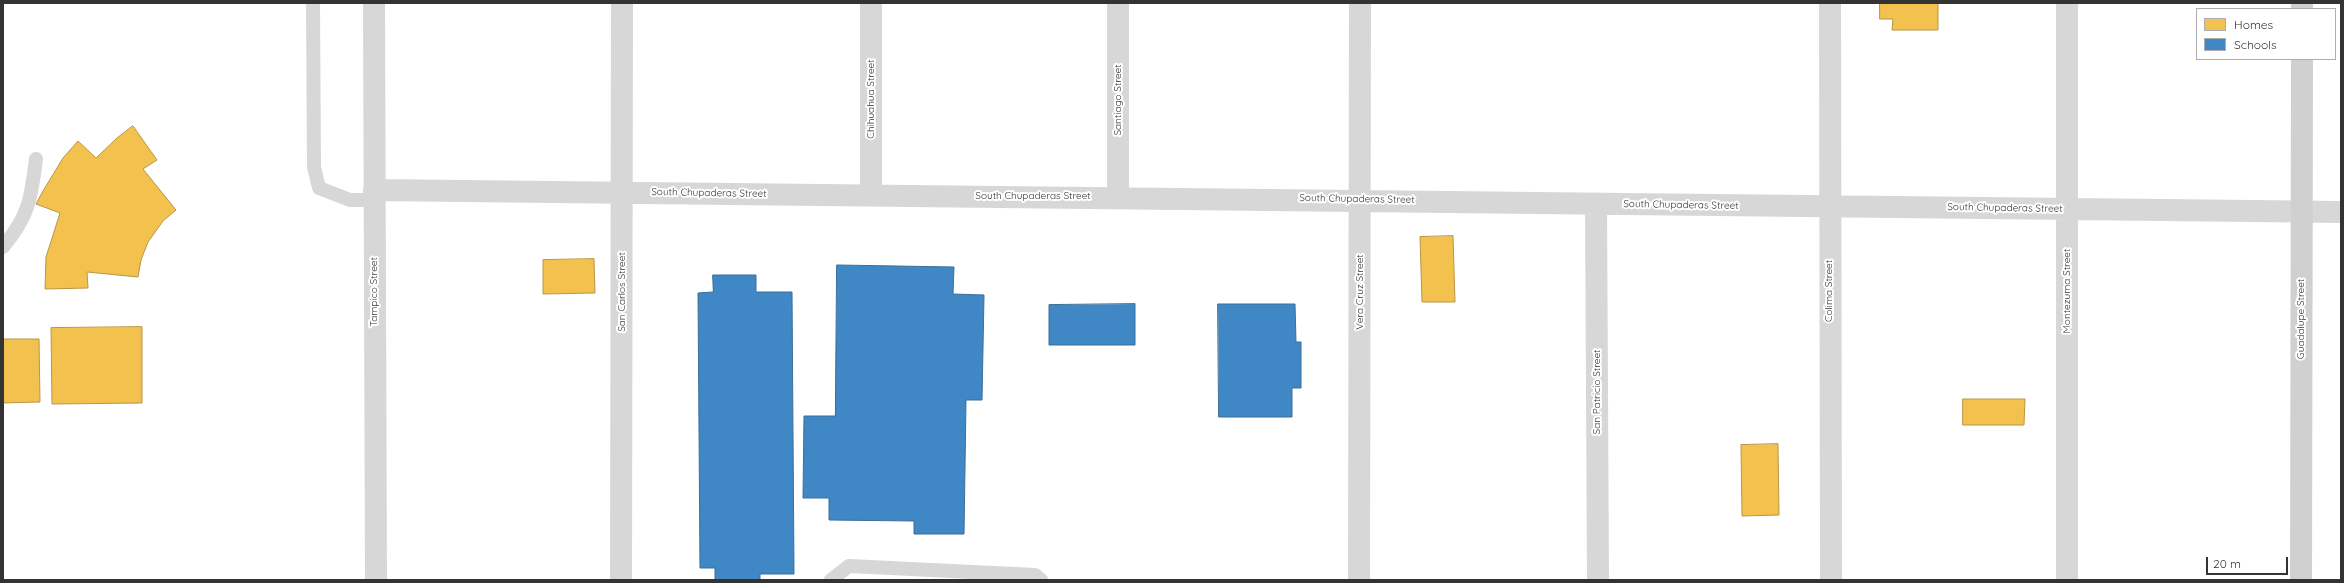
<!DOCTYPE html>
<style>
body{margin:0}
#map{position:relative;width:2344px;height:583px;overflow:hidden;background:#fff;font-family:Quicksand,sans-serif}
canvas{display:block}
.frame{position:absolute;inset:0;border:4px solid #333;pointer-events:none}
.legend{position:absolute;left:2196px;top:8px;width:140px;height:52px;box-sizing:border-box;background:#fff;border:1px solid #adadad;margin:0;padding:5px 7px;list-style:none;font-size:12px;color:#333}
.legend li{display:flex;align-items:center;gap:8px;height:20px}
.legend b{width:20px;border:1px solid #adadad}
.scale{position:absolute;left:2206px;top:557px;width:82px;height:18px;box-sizing:border-box;border:2px solid #333;border-top:0;padding-left:5px;font-size:12px;line-height:14px;white-space:nowrap;color:#333;-webkit-text-stroke:3px #fff;paint-order:stroke}
</style>
<div id="map">
<canvas width="2344" height="583"></canvas>
<div class="frame"></div>
<ul class="legend">
<li><b style="height:11px;background:#f2c14e"></b>Homes</li>
<li><b style="height:11px;background:#3f88c5"></b>Schools</li>
</ul>
<div class="scale">20 m</div>
</div>
<script>
const g = document.querySelector('canvas').getContext('2d');
g.lineJoin = 'round';
function fill(path, color) { g.fillStyle = color; g.fill(path, 'evenodd'); }
function trace(path, color, width, dash) { g.strokeStyle = color; g.lineWidth = width; g.lineCap = dash ? 'butt' : 'round'; g.setLineDash(dash || []); g.stroke(path); }
function write(font, color, halo, rows, align = 'center') {
  g.font = font + ' Quicksand,sans-serif'; g.lineWidth = 4; g.setLineDash([]); g.textBaseline = 'middle'; g.strokeStyle = halo; g.fillStyle = color; for (const [text, x, y, turn = 0] of rows) {
    g.save(); g.translate(x, y); g.rotate((+turn || 0) * Math.PI / 180); g.textAlign = isNaN(turn) ? turn : align; if (halo) g.strokeText(text, 0, 0); g.fillText(text, 0, 0); g.restore();
  }
}
const homes = new Path2D(`
 M1880,3H1938V30H1892L1893,19H1880Z
 M133,126L157,160L143,169L176,210L163,221L148,242L141,260L138,277L87,272L88,288L45,289L46,257L60,213L36,204L43,191L63,158L78,141L96,158L117,138Z
 M1453,236L1455,302H1422L1420,237Z
 M594,259L595,293L543,294V260Z
 M142,327V403L52,404L51,328Z
 M3,339H39L40,402L3,403Z
 M1963,399H2025L2024,425H1963Z
 M1778,444L1779,515L1742,516L1741,445Z`);
fill(homes, '#f2c14e');
trace(homes, '#b99646', 1);
const schools = new Path2D(`
 M837,265L954,267L953,294L984,295L982,400H966L964,534H914V521L829,520V498H803L804,416H835Z
 M713,275H756V292H792L794,574H760V580H715V568H700L698,293L713,292Z
 M1135,304V345H1049V305Z
 M1218,304H1295L1296,342H1301V388H1292V417H1219Z`);
fill(schools, '#3f88c5');
trace(schools, '#3b6e99', 1);
trace(new Path2D(`
 M313,3L314,167L319,188L350,200H374
 M3,247C29,216 31,199 36,159
 M831,580L849,566L1035,575L1041,580`), '#d7d7d7', 14);
trace(new Path2D(`
 M374,3L376,580
 M871,3V195
 M1118,3V197
 M1830,3L1831,580
 M2067,3V580
 M374,190C1029,196 1685,203 2341,212
 M1596,204L1598,580
 M621,580L622,3
 M1359,580L1360,3`), '#d7d7d7', 22);
trace(new Path2D(`
 M2302,9V3
 M2301,580L2302,59`), '#d0d0d0', 22);
write('10px', '#333', '#fff', [
 ["Chihuahua Street",871,99,-90],
 ["Santiago Street",1118,100,-90],
 ["South Chupaderas Street",709,193,1],
 ["South Chupaderas Street",1033,196],
 ["South Chupaderas Street",1357,199,1],
 ["South Chupaderas Street",1681,205,1],
 ["South Chupaderas Street",2005,208,1],
 ["Colima Street",1829,291,-90],
 ["Montezuma Street",2067,291,-90],
 ["Tampico Street",374,292,-90],
 ["San Carlos Street",622,292,-90],
 ["Vera Cruz Street",1360,292,-90],
 ["Guadalupe Street",2301,319,-90],
 ["San Patricio Street",1597,392,-90]
]);
</script>
